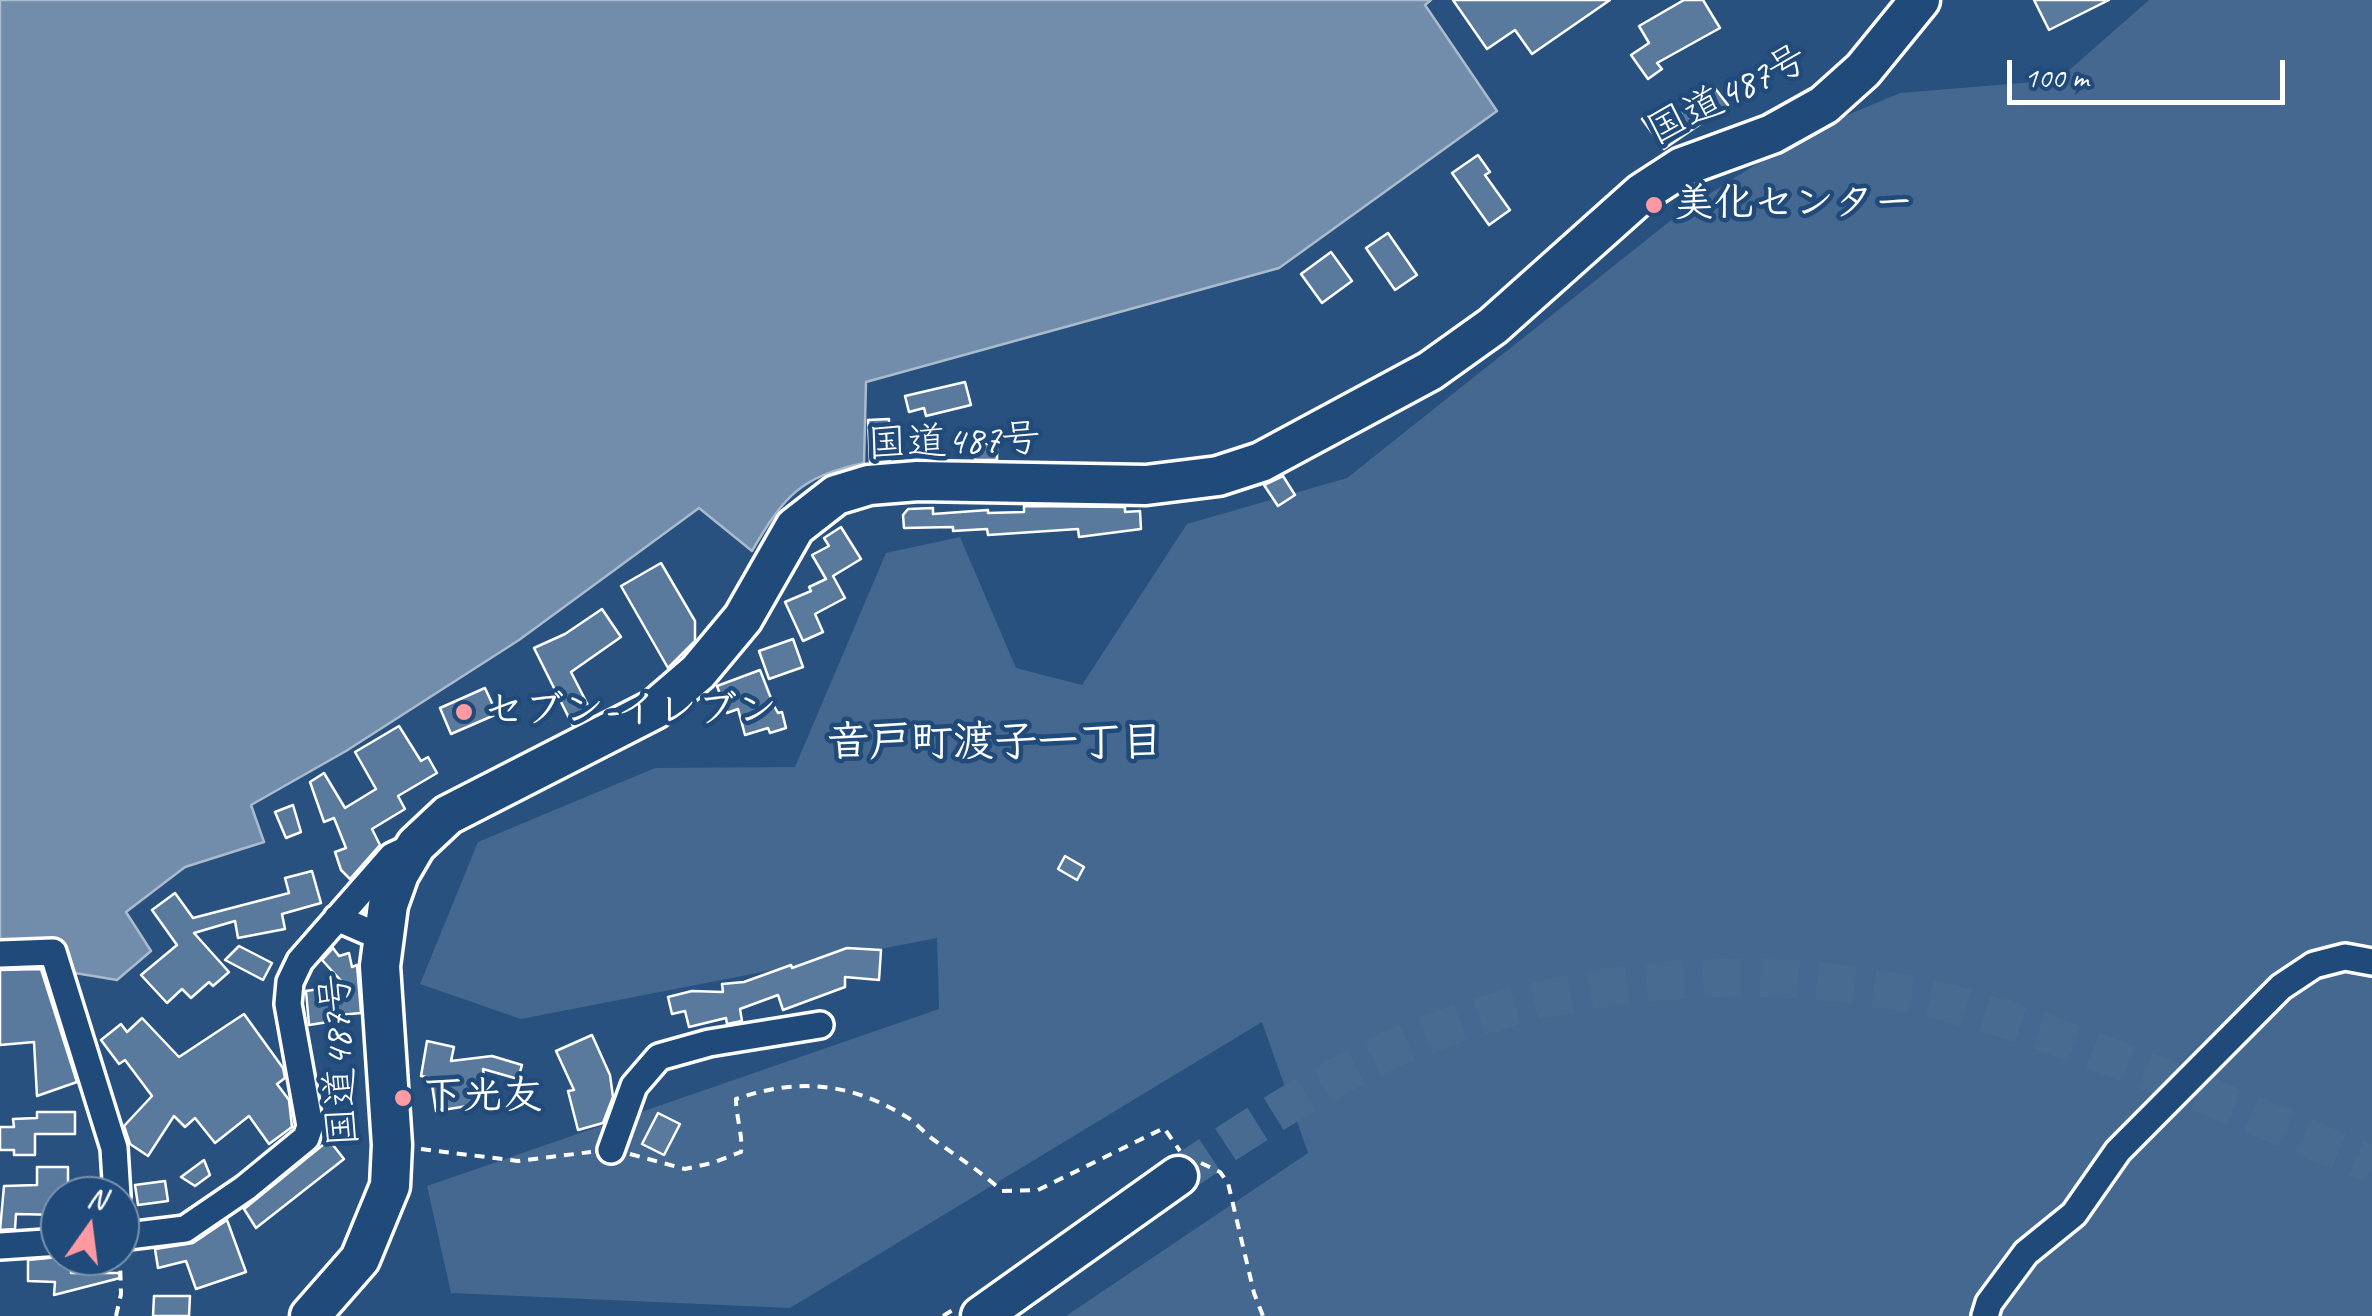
<!DOCTYPE html>
<meta charset="utf-8">
<style>
body{margin:0}
#map{position:relative;width:2372px;height:1316px;overflow:hidden;background:#28517f;font-family:Caveat,sans-serif}
canvas{display:block}
.north{position:absolute;left:40px;top:1176px;width:100px;height:100px;box-sizing:border-box;background:#1f4a7a;border:2px solid #7992af;border-radius:50%;rotate:14deg;font-size:28px;font-weight:700;line-height:40px;text-align:center;color:#fff}
.north::after{content:'';display:block;margin:auto;width:35px;height:45px;background:#ff9aa2;clip-path:polygon(50% 0,100% 100%,50% 72%,0 100%)}
.scale{position:absolute;left:2007px;top:60px;width:278px;height:45px;box-sizing:border-box;border:5px solid #fff;border-top:0;padding-left:12px;font-size:30px;line-height:35px;white-space:nowrap;color:#fff;-webkit-text-stroke:8px #1f4a7a;paint-order:stroke}
</style>
<div id="map">
<canvas width="2372" height="1316"></canvas>
<div class="north">N</div>
<div class="scale">100 m</div>
</div>
<script>
const g = document.querySelector('canvas').getContext('2d');
g.lineJoin = 'round';
function fill(path, color) { g.fillStyle = color; g.fill(path, 'evenodd'); }
function trace(path, color, width, dash) { g.strokeStyle = color; g.lineWidth = width; g.lineCap = dash ? 'butt' : 'round'; g.setLineDash(dash || []); g.stroke(path); }
function write(font, color, halo, rows, align = 'center') {
  g.font = font + ' Caveat,"Klee One",sans-serif'; g.lineWidth = 9; g.setLineDash([]); g.textBaseline = 'middle'; g.strokeStyle = halo; g.fillStyle = color; for (const [text, x, y, turn = 0] of rows) {
    g.save(); g.translate(x, y); g.rotate((+turn || 0) * Math.PI / 180); g.textAlign = isNaN(turn) ? turn : align; if (halo) g.strokeText(text, 0, 0); g.fillText(text, 0, 0); g.restore();
  }
}
fill(new Path2D(`
 M2149,0H2372V1316H1066L1308,1153L1262,1022L790,1308L451,1293L427,1186L939,1009L937,938L521,1019L420,984L478,842L655,768L795,767L886,553L960,537L1016,668L1082,685L1187,524L1347,478L1684,210L1807,132L1900,93L2058,80Z`), '#446890');
const water = new Path2D(`
 M0,0H1431L1425,5L1497,111L1279,268L866,382L864,463C800,477 784,496 752,551L699,508L519,640L346,751L251,805L264,842L185,867L126,912L151,951L117,980L63,971L0,946Z`);
fill(water, '#718dab');
trace(water, '#aabbcd', 2.5);
const building = new Path2D(`
 M1453,0H1610L1532,54L1515,30L1487,49Z
 M1684,0H1703L1720,28L1657,63L1662,69L1648,79L1631,55L1649,43L1639,26Z
 M2034,0H2109L2049,30Z
 M1714,87L1728,105L1664,149L1642,119L1655,110L1666,125Z
 M1478,155L1490,172L1485,175L1510,210L1489,225L1452,173Z
 M1388,233L1417,275L1395,290L1366,248Z
 M1331,252L1352,281L1322,303L1301,274Z
 M965,382L971,405L926,416L924,408L909,412L905,396Z
 M889,419L890,461L870,462L868,420Z
 M975,444H997V460H975Z
 M1283,476L1295,495L1278,506L1264,485Z
 M1024,506L1125,507V512L1140,511L1141,529L1079,537L1078,529L988,535L987,529L953,531V527L904,528L903,515L908,509L933,508V514L988,510V513L1024,512Z
 M841,527L861,559L833,576L845,598L815,614L823,632L803,641L785,602L811,591L809,587L826,579L812,555L829,546L824,538Z
 M661,563L695,621V641L668,668L621,586Z
 M602,609L621,637L571,672L593,715L573,726L534,648L565,634Z
 M793,639L803,667L769,679L759,651Z
 M760,670L774,706L778,713L782,712L786,728L770,733L768,728L745,735L738,709L727,713L717,686Z
 M485,688L497,714L451,734L440,708Z
 M399,726L421,761L428,757L437,773L398,796L405,809L372,829L380,845L350,879L341,870L335,852L346,848L334,818L324,822L310,782L324,773L345,808L376,789L355,752Z
 M293,805L301,832L286,838L275,812Z
 M1065,856L1084,867L1077,880L1058,869Z
 M312,871L321,903L282,914L285,929L238,938L235,921L194,933L229,972L213,986L209,982L191,998L182,989L167,1003L141,975L177,945L152,910L175,893L193,918L289,893L285,878Z
 M239,946L272,963L263,980L225,960Z
 M333,948L339,956L349,953L352,967L357,965L361,1013L340,1015L341,1020L309,1025L306,991L345,985L322,960Z
 M847,948L881,950L879,980L845,977V987L783,1010L778,995L740,1009L742,1021L727,1024L726,1018L689,1027L685,1011L672,1014L668,997L692,991L723,992L722,984L744,982L791,965L792,968Z
 M41,969L77,1082L37,1096L34,1042L0,1045V970Z
 M244,1014L283,1068L285,1078L277,1084L289,1100L292,1127L269,1144L249,1116L215,1143L195,1118L185,1127L174,1116L148,1156L130,1144L124,1126L152,1096L125,1060L119,1064L101,1040L121,1024L127,1032L142,1018L179,1057Z
 M592,1035L610,1075L613,1097L603,1123L578,1130L568,1091L574,1090L556,1051Z
 M427,1041L454,1047L451,1061L492,1056L522,1065L518,1079L483,1069L487,1103L436,1111L431,1078L421,1076Z
 M37,1112H75V1134H35V1155H14V1150H0V1127H14L13,1119L37,1118Z
 M658,1113L680,1124L664,1155L642,1144Z
 M329,1140L344,1159L256,1228L244,1209Z
 M204,1160L210,1175L195,1186L181,1177Z
 M37,1167H68V1196H60V1215L16,1214L15,1229L0,1230L4,1186L37,1185Z
 M165,1181L168,1201L138,1205L135,1185Z
 M227,1220L246,1272L196,1289L186,1261L158,1268L155,1249L193,1243Z
 M68,1256H71V1273H119L120,1278L54,1295L55,1282L28,1281V1260Z
 M154,1296H190L189,1316H153Z`);
fill(building, '#5a7a9d');
trace(building, '#fff', 2.5);
trace(new Path2D(`
 M1178,1176C1248,1129 1317,1084 1393,1049C1565,971 1789,956 1970,1009C2108,1049 2240,1111 2372,1165`), '#486b92', 38, [38, 19]);
const minor = new Path2D(`
 M337,918L383,938
 M0,954L53,952L114,1148L117,1196
 M611,1150L634,1086L659,1057L709,1043L820,1025
 M120,1237L185,1229L245,1188L306,1138L310,1126L288,1004L290,982L300,961L392,856L407,849
 M0,1246L60,1242
 M1985,1316L1989,1303L2026,1253L2074,1214L2118,1151L2281,987L2314,965L2345,957L2372,962`);
const highway = new Path2D(`
 M310,1316L360,1259L390,1186L392,1145L380,966L388,905L399,874L416,845L448,815L655,709L698,672L743,618L795,527L836,495L869,485L918,481L1146,485L1218,476L1261,462L1430,371L1493,326L1642,193L1682,167L1772,134L1824,105L1863,70L1920,0
 M981,1316L1178,1176`);
trace(minor, '#fff', 32);
trace(highway, '#fff', 45);
trace(new Path2D(`
 M421,1149L518,1161L591,1152
 M630,1154L685,1169L712,1163L741,1152C743,1135 736,1117 736,1099C797,1078 849,1082 905,1116C916,1122 924,1133 934,1140C958,1157 980,1171 1002,1191L1038,1190L1164,1128L1180,1151
 M1201,1163L1220,1172L1228,1183L1254,1293L1263,1316
 M116,1316L121,1294L120,1259
 M943,1316L956,1308`), '#fff', 4, [10, 8]);
trace(minor, '#1f4a7a', 25);
trace(highway, '#1f4a7a', 38);
for (const [x, y, r, color] of [
 [1654,205,10,"#ff9aa2"],
 [464,712,10,"#ff9aa2"],
 [403,1098,10,"#ff9aa2"]
]) { const dot = new Path2D(); dot.arc(x, y, r, 0, 2 * Math.PI); g.fillStyle = color; g.fill(dot); trace(dot, '#1f4a7a', 4); }
write('40px', '#fff', '#1f4a7a', [
 ["国道487号",1728,96,-27],
 ["国道487号",954,443,-2],
 ["国道487号",341,1060,-93]
]);
write('bold 40px', '#fff', '#1f4a7a', [
 ["美化センター",1674,205],
 ["セブン-イレブン",484,712],
 ["下光友",423,1098]
], 'left');
write('bold 42px', '#fff', '#1f4a7a', [
 ["音戸町渡子一丁目",995,744]
]);
</script>
